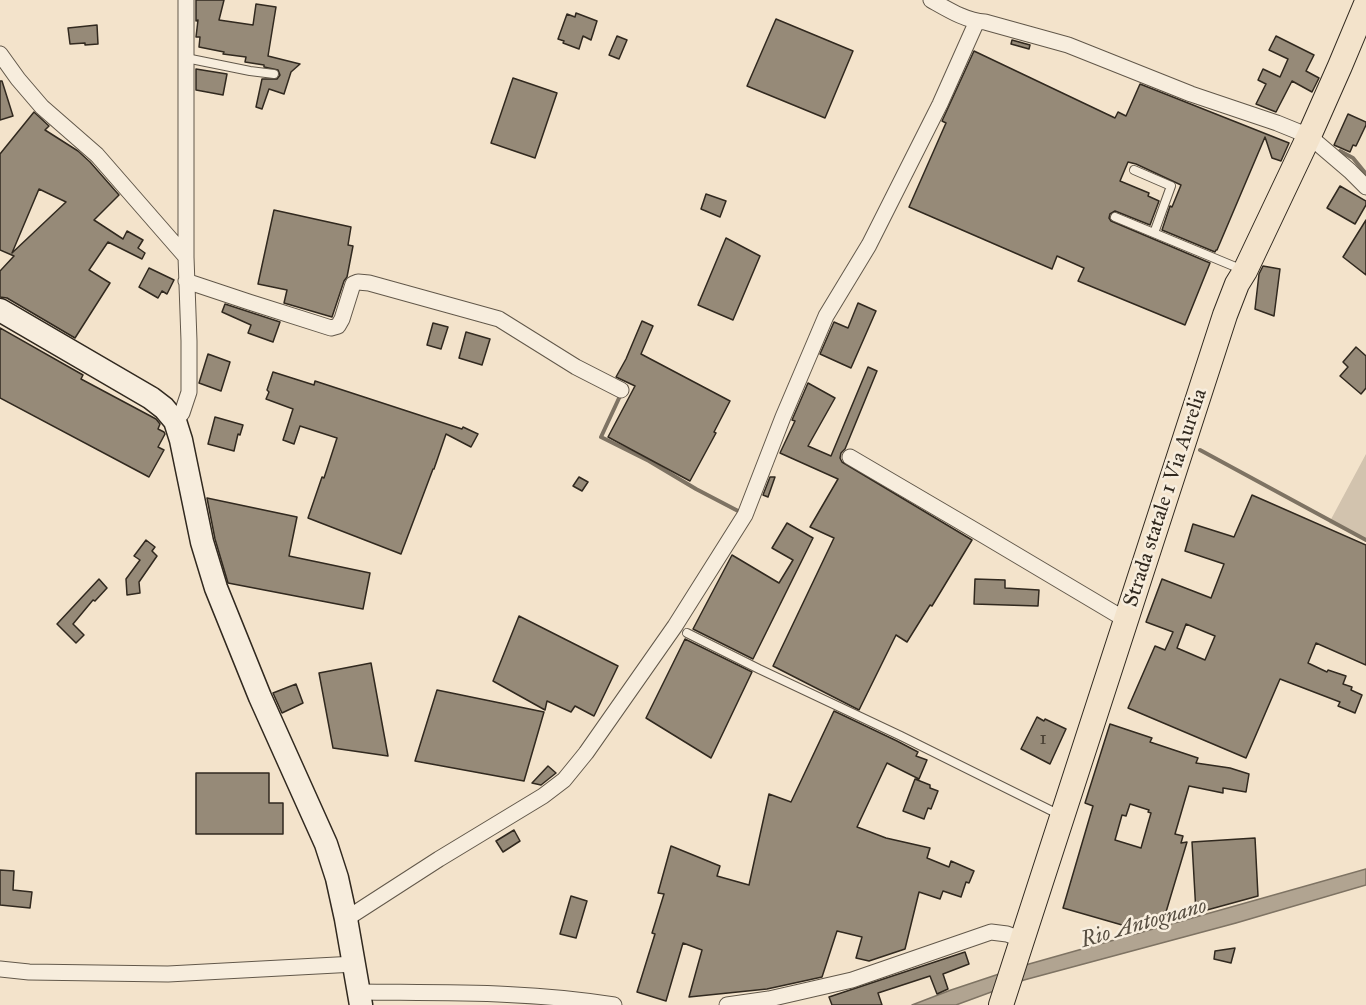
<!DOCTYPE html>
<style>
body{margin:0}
canvas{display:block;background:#f3e3cb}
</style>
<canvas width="1366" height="1005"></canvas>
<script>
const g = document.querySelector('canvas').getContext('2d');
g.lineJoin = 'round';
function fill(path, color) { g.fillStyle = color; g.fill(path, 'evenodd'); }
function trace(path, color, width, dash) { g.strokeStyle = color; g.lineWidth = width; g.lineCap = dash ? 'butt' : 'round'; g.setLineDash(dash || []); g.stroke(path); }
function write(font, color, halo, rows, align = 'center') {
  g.font = font + ' "IM FELL Great Primer",serif'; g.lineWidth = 5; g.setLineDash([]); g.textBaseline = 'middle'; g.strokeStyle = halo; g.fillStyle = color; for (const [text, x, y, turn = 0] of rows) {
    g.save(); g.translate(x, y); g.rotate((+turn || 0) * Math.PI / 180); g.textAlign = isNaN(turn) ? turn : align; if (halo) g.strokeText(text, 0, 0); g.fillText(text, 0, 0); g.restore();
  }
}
fill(new Path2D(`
 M1366,454V540L1329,523Z`), '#d2c3ae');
const water = new Path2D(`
 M1366,869V885L1236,923L1024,980L956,1005H912L951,990L1029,964Z`);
fill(water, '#b1a491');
trace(water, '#7e7363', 1.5);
trace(new Path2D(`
 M1340,151L1353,158L1366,174
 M620,396L601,437L649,461L696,489L740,512
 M1200,450L1366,540`), '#7e7363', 4);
const building = new Path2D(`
 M196,0H224L219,20L253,25L256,4L276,7L268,56L300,64L291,72L284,94L269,89L262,109L256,107L262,79H277L280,75L278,70L264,67V65L245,62L246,57L223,54L224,52L199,47L200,37H196L198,20L196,21Z
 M576,13L597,21L591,40L583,36L579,49L563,43L564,41L558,39L567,14L575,17Z
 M776,19L853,51L825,118L747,86Z
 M97,25L98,44L85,45V43L70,44L68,28Z
 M617,36L627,40L619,59L609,55Z
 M1276,36L1314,55L1306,71L1319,78L1312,92L1292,81L1276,112L1256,104L1266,84L1258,80L1263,69L1280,77L1288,59L1269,50Z
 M1012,40L1030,45L1029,49L1011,44Z
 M974,51L1115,118L1118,112L1126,116L1140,84L1289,143L1281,161L1272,158L1265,137L1217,250H1216L1215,252L1162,230L1170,206L1172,207L1181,185L1136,164L1128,162L1120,181L1149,193L1148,196L1159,201L1150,225L1115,211L1110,214L1109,218L1111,221L1210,263L1185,325L1078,281L1084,268L1057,256L1052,269L909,207L946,123L942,121Z
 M196,69L227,74L223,95L196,90Z
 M513,78L557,93L535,158L491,143Z
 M0,81H2L13,116L0,120Z
 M34,112L49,126L45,130L78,151L90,162L119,195L94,220L123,239L127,231L143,240L138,248L145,253L142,259L108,242L89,270L110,283L75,338L7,298L0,297V271L14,256L0,250V154ZM39,189L66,202L12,253Z
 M1348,114L1366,122V125L1356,146L1353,145L1350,152L1334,145Z
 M1340,186L1366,201V205L1355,224L1327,208Z
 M706,194L726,201L720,217L701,209Z
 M274,210L351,227L348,245L353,246L347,277L344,281L332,317L284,303L287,290L258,284Z
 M1366,220V275L1343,257Z
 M726,238L760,256L733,320L698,305Z
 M1263,266L1280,269L1274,316L1255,309L1259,274Z
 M149,268L174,280L167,294L162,291L158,298L139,287Z
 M858,303L876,311L851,368L820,354L834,322L848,328Z
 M225,304L280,322L273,342L248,333L251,325L222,312Z
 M642,321L653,326L641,354L730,401L714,432L716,433L690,481L608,437L635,386L616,377L626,359Z
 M433,323L448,327L441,349L427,345Z
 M0,328L83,375L81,379L156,419L160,424L158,429L164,432L165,434L158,447L164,450L149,477L0,398Z
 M466,332L490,339L482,365L459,358Z
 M1356,347L1366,356V388L1361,394L1340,376L1348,367L1343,362Z
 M208,354L230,362L221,391L199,383Z
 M868,367L877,371L845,449L841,453L840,458L842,462L972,540L932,606L930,605L907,642L896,635L859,710L773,666L834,538L810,527L838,479L780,453L795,421L792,420L808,383L835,398L808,446L831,456Z
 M273,372L314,385L315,381L462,429L463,427L478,434L471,447L446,434L434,469H433L401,554L308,518L322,477L324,478L337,438L300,426L294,444L283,440L293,409L266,399L269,392L267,390Z
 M215,417L243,425L240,435L238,434L234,451L208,444Z
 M579,477L588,482L582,491L573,486Z
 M770,477H775L768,497L763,495Z
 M1252,495L1366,545V665L1316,643L1308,663L1327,672L1328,670L1346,676L1343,684L1352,687L1351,690L1362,695L1355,713L1338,706L1340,702L1280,679L1246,758L1128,708L1155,646L1165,650L1173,632L1146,622L1162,579L1211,598L1224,564L1185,551L1193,524L1234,537ZM1186,624L1215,636L1205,660L1177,648Z
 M207,498L297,517L289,556L370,573L363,609L228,583L215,539Z
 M787,523L813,538L753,659L693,629L732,555L779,583L793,560L772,548Z
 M146,540L155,547L152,551L157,556L139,582L140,593L127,595L126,579L140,560L134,556Z
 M99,579L107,588L95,601L93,600L73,624L84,635L76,643L57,624Z
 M975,579L1005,580V588L1039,590L1038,606L974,604Z
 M519,616L618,666L594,716L575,706L571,712L547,701L545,710L493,681Z
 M685,639L752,672L711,758L646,718Z
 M371,663L388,756L333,748L319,673Z
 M296,684L303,703L282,713L273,693Z
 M437,690L544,712L524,781L415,761Z
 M834,711L897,741L918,752L916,756L927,760L919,779L887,763L857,827L886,838L930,848L927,858L949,867L951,861L974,871L969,883L966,882L961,897L943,891L940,899L919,892L905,949L869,961L856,958L862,937L837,931L822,977L767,989L689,997L702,950L683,943L666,1001L637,992L655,934L652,933L664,894L658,893L671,846L720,866L717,876L749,885L769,794L791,802Z
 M1037,717L1044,721L1045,719L1066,729L1050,764L1021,749Z
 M1110,724L1152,738L1150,742L1198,758L1196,763L1230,768L1249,774L1246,792L1223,788V793L1189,786L1175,834L1183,836L1181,843L1187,842L1163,922L1155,920L1152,927L1138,923L1136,929L1063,908L1093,806L1085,803ZM1130,804L1149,810L1148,812L1151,813L1141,848L1115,840L1122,815L1126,816Z
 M548,766L556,773L541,785L532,783Z
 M196,773H269V803H283V834H196Z
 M915,779L930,785V788L938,791L931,809L928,808L924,819L903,811Z
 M514,830L520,841L503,852L496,841Z
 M1255,838L1258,896L1196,913L1192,842Z
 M0,870L14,871L13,890L32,892L30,908L0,905Z
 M571,896L587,901L576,938L560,934Z
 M1235,948L1231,963L1214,959L1215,951Z
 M965,952L969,964L943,974L948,989L937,994L930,976L878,993L882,1005H832L829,997Z`);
fill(building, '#968a78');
trace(building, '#31291f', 1.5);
const lane = new Path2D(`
 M186,58L250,71L274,74
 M1134,170L1171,186L1154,233
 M1115,217L1243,270
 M687,633L759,669L901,736L1060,815`);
const street = new Path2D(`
 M931,0C947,9 966,21 985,22L1068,45L1191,94L1277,123L1309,136L1350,171L1366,187
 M0,54L18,79L42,107L97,155L186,257
 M186,281L249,302L331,328L338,326L342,319L353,284L358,282L369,283L499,319L576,367L621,390
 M175,421L182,413L189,392V341L186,257V0
 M850,457L983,535L1126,620
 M346,919L439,859L543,796L564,780L586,753L675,626L745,515L783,417L826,316L869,245L940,104L977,21
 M0,969L29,972L168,974L355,964
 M360,992C445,993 530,991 614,1005
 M727,1005L769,999L852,980L991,932L1007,934L1023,940`);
const secondary = new Path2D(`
 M0,310L151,398L164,408L175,421L181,440L202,542L216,588L260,697L326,844L337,878L346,919L361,1005`);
const primary = new Path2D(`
 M1001,1005L1225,315L1237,284L1245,271L1309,136L1340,66L1366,4`);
trace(lane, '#62584a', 10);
trace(street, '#62584a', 17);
trace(secondary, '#31291f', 25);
trace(primary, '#31291f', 26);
trace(lane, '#f7eddd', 8);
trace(street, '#f7eddd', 15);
trace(secondary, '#f7eddd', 22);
trace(primary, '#f3e3cb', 24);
write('18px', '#4a4135', null, [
 ["1",1043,740]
]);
write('21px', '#31291f', '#f7eddd', [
 ["Strada statale 1 Via Aurelia",1166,498,-72]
]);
write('italic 22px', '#574e41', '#f7eddd', [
 ["Rio Antognano",1144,924,-16]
]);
</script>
